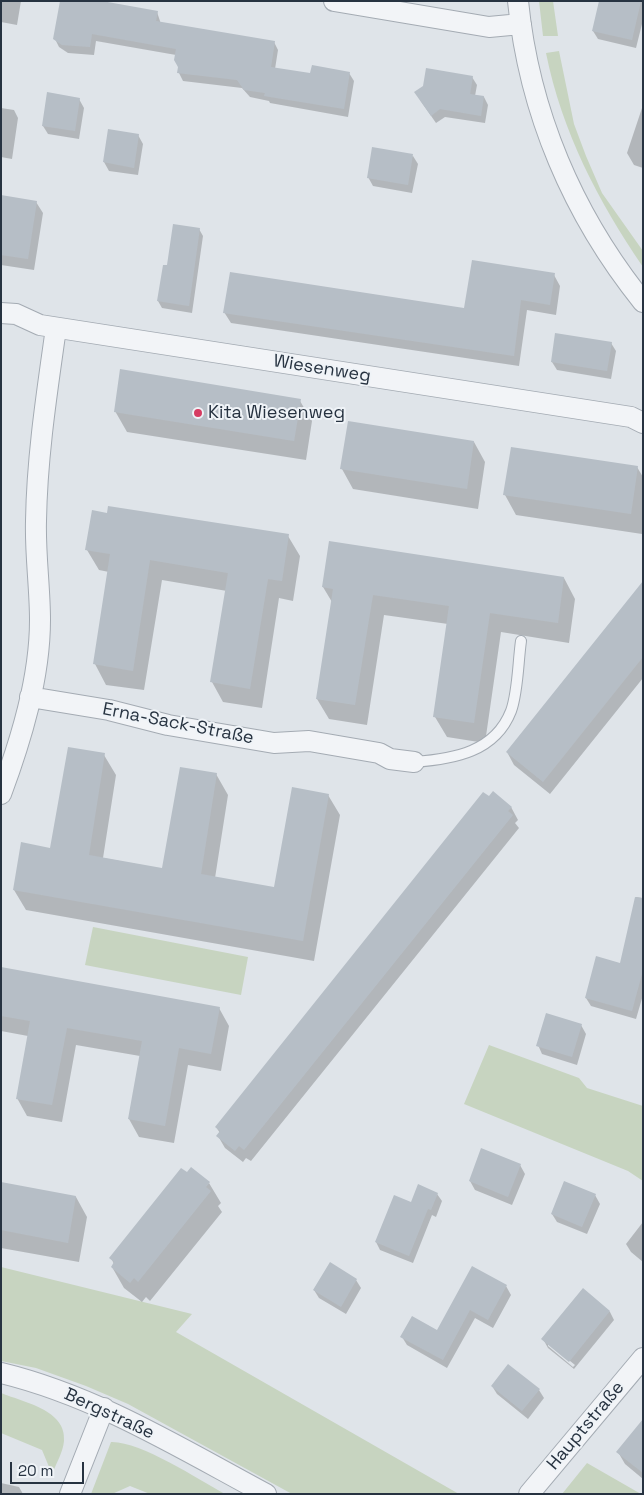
<!DOCTYPE html>
<meta charset="utf-8">
<style>
body{margin:0}
#map{position:relative;width:644px;height:1495px;overflow:hidden;background:#dfe4e9;font-family:"Space Grotesk",sans-serif}
canvas{display:block}
.frame{position:absolute;inset:0;border:2px solid #273341;pointer-events:none}
.scale{position:absolute;left:10px;top:1462px;width:74px;height:22px;box-sizing:border-box;border:2px solid #273341;border-top:0;padding-left:6px;font-size:15px;line-height:18px;white-space:nowrap;color:#273341;-webkit-text-stroke:4px #eff3f7;paint-order:stroke}
</style>
<div id="map">
<canvas width="644" height="1495"></canvas>
<div class="frame"></div>
<div class="scale">20 m</div>
</div>
<script>
const g = document.querySelector('canvas').getContext('2d');
g.lineJoin = 'round';
function fill(path, color) { g.fillStyle = color; g.fill(path, 'evenodd'); }
function trace(path, color, width, dash) { g.strokeStyle = color; g.lineWidth = width; g.lineCap = dash ? 'butt' : 'round'; g.setLineDash(dash || []); g.stroke(path); }
function write(font, color, halo, rows, align = 'center') {
  g.font = font + ' "Space Grotesk",sans-serif'; g.lineWidth = 4; g.setLineDash([]); g.textBaseline = 'middle'; g.strokeStyle = halo; g.fillStyle = color; for (const [text, x, y, turn = 0] of rows) {
    g.save(); g.translate(x, y); g.rotate((+turn || 0) * Math.PI / 180); g.textAlign = isNaN(turn) ? turn : align; if (halo) g.strokeText(text, 0, 0); g.fillText(text, 0, 0); g.restore();
  }
}
fill(new Path2D(`
 M539,1H553L558,36H543Z
 M559,51L574,124L586,156L602,193L643,251V267C598,201 562,132 546,53Z
 M93,927L248,957L241,995L85,965Z
 M489,1045L579,1078L587,1088L643,1106V1181L628,1171L464,1104Z
 M1,1267L192,1314L176,1332L459,1494H292L128,1404L86,1386L36,1368L1,1361Z
 M1,1393C23,1402 67,1410 64,1441C63,1452 56,1464 52,1474L42,1450L1,1433Z
 M111,1442C140,1441 198,1479 225,1494H150L130,1486L112,1494H91Z
 M587,1463L641,1494H562Z`), '#c7d4c0');
fill(new Path2D(`
 M1,1H21L17,25L1,22Z
 M600,1H643V20L636,48L598,39L593,31Z
 M157,12L161,24L274,42L278,50L275,69L311,75L349,73L354,81L348,117L270,103L269,101L250,97L242,88L183,81L179,73L176,55L96,41L94,55L68,53L59,47L55,39Z
 M472,77L477,85L475,96L484,97L488,105L485,123L445,117L436,123L420,100Z
 M79,99L84,108L79,139L48,134L43,126Z
 M643,105V168L634,165L627,153Z
 M1,108L14,110L18,118L12,159L1,157Z
 M109,131L138,135L143,144L138,175L109,171L104,162Z
 M413,156L418,164L412,193L373,186L368,177Z
 M1,196L36,202L43,213L34,270L1,265Z
 M199,229L203,236L192,313L162,308L158,301L168,267Z
 M554,275L560,286L556,315L527,310L519,366L231,323L224,312L465,310Z
 M611,343L616,351L611,379L557,370L552,362Z
 M300,401L312,421L306,460L127,432L115,411Z
 M474,442L485,462L478,509L353,489L342,469Z
 M637,467L643,477L642,534L516,515L505,495Z
 M288,536L300,556L293,601L279,598L262,708L223,702L212,682L227,591L162,580L144,690L106,685L95,664L109,572L99,570L87,550Z
 M564,578L575,599L569,643L501,632L485,743L447,737L435,717L448,624L384,615L367,725L329,719L317,699L332,602L323,587Z
 M643,583V678L550,794L514,765L507,752Z
 M104,755L116,775L103,858L163,869L216,774L228,795L215,878L276,889L328,795L340,815L314,961L26,910L14,890L51,849Z
 M511,807L518,820L515,823L519,828L251,1161L246,1158L243,1162L225,1148L218,1136L220,1133L216,1127Z
 M643,896V995L636,1019L591,1006L586,998L621,964L636,897L642,898Z
 M1,968L219,1008L229,1026L221,1071L188,1065L174,1143L139,1137L129,1119L140,1056L76,1045L62,1122L27,1116L17,1098L28,1036L1,1031Z
 M581,1025L586,1034L577,1065L542,1054L538,1045Z
 M520,1165L525,1174L512,1205L475,1190L470,1181Z
 M1,1183L76,1197L87,1217L79,1262L1,1248Z
 M209,1183L221,1203L218,1206L222,1212L150,1301L146,1297L142,1302L124,1288L112,1267L114,1264L111,1258Z
 M437,1194L442,1201L436,1217L432,1215L413,1263L380,1250L376,1242L411,1203Z
 M595,1195L600,1204L587,1234L557,1222L552,1214Z
 M643,1222V1262L631,1252L626,1244Z
 M330,1264L356,1280L361,1288L346,1314L319,1298L314,1290Z
 M473,1268L506,1286L511,1295L493,1328L475,1318L447,1368L407,1345L402,1337L437,1332Z
 M583,1290L610,1312L614,1320L574,1369L548,1348L543,1339ZM548,1343L575,1365L573,1367L548,1346Z
 M492,1386L539,1390L544,1398L528,1419L497,1394Z
 M643,1421V1479L625,1464L618,1452Z
 M1,1483L19,1487L23,1494H1Z`), '#0003');
fill(new Path2D(`
 M60,1H102L158,11L156,21L275,41L271,67L310,73L312,65L350,72L344,109L264,96L265,93L244,90L237,80L177,73L178,67L174,60L176,49L92,34L90,47L62,45L53,39Z
 M599,1H641L632,40L592,31Z
 M426,68L473,76L470,94L484,96L481,116L440,109L431,116L414,92L423,86Z
 M47,92L80,98L75,131L42,126Z
 M108,129L139,134L134,168L103,162Z
 M372,147L413,154L408,185L367,178Z
 M1,195L37,201L28,259L1,255Z
 M173,224L200,228L189,306L157,301L163,265H167Z
 M472,260L555,273L550,305L521,300L514,356L223,313L230,272L464,308Z
 M555,333L612,342L607,371L551,362Z
 M120,369L301,399L294,441L114,412Z
 M348,421L474,441L467,489L340,469Z
 M511,447L638,466L631,514L503,495Z
 M108,506L289,534L282,581L268,579L250,689L210,682L228,573L150,560L133,671L93,664L110,554L85,550L92,510L107,513Z
 M329,541L564,577L558,623L490,613L474,723L433,717L449,606L373,595L355,705L316,699L333,589L322,587Z
 M643,581V657L543,782L506,752Z
 M68,747L105,753L89,855L162,868L180,767L217,773L201,874L274,887L292,787L329,794L303,941L13,890L21,842L50,848Z
 M493,791L512,807L508,811L513,815L244,1150L239,1146L235,1151L216,1136L220,1131L215,1127L483,792L489,796Z
 M635,897L643,898V970L632,1011L585,998L596,956L620,963Z
 M1,967L220,1007L211,1054L179,1048L165,1126L128,1119L142,1041L67,1028L52,1105L16,1099L30,1021L1,1016Z
 M546,1013L582,1024L572,1057L536,1046Z
 M481,1148L521,1164L508,1197L469,1181Z
 M191,1167L210,1182L206,1187L211,1191L138,1282L134,1278L130,1283L111,1267L114,1262L109,1258L181,1168L187,1172Z
 M564,1181L596,1194L582,1227L551,1214Z
 M1,1182L76,1196L68,1243L1,1230Z
 M418,1184L438,1193L431,1210L428,1209L409,1256L375,1242L394,1195L411,1202Z
 M330,1262L357,1279L341,1307L313,1290Z
 M472,1266L507,1285L488,1320L470,1310L443,1360L400,1337L412,1316L437,1330Z
 M583,1288L610,1311L569,1362L541,1339Z
 M508,1364L540,1389L522,1411L491,1386Z
 M643,1419V1473L616,1452Z`), '#b6bec6');
const lane = new Path2D(`
 M414,762C454,759 495,752 511,711C518,692 518,662 521,641`);
const street = new Path2D(`
 M334,1L489,27L521,24
 M518,1C529,112 573,215 643,302
 M1,313L16,314L40,325L631,417L643,423
 M30,697L109,710L168,725L274,743L309,741L379,753L390,759L414,762
 M1,794C21,740 40,678 40,620C40,587 35,554 36,521C37,456 47,392 56,328
 M1,1373C96,1396 180,1448 266,1494
 M70,1494L104,1408
 M529,1494L643,1358`);
trace(lane, '#a4abb3', 12);
trace(street, '#a4abb3', 22);
trace(lane, '#f2f4f7', 10);
trace(street, '#f2f4f7', 20);
for (const [x, y, r, color] of [
 [198,413,5,"#d63c62"]
]) { const dot = new Path2D(); dot.arc(x, y, r, 0, 2 * Math.PI); g.fillStyle = color; g.fill(dot); trace(dot, '#eff3f7', 2); }
write('18px', '#273341', '#eff3f7', [
 ["Wiesenweg",322,369,9],
 ["Erna-Sack-Straße",178,724,11],
 ["Bergstraße",109,1414,25],
 ["Hauptstraße",586,1426,-50]
]);
write('18px', '#273341', '#eff3f7', [
 ["Kita Wiesenweg",208,413]
], 'left');
</script>
